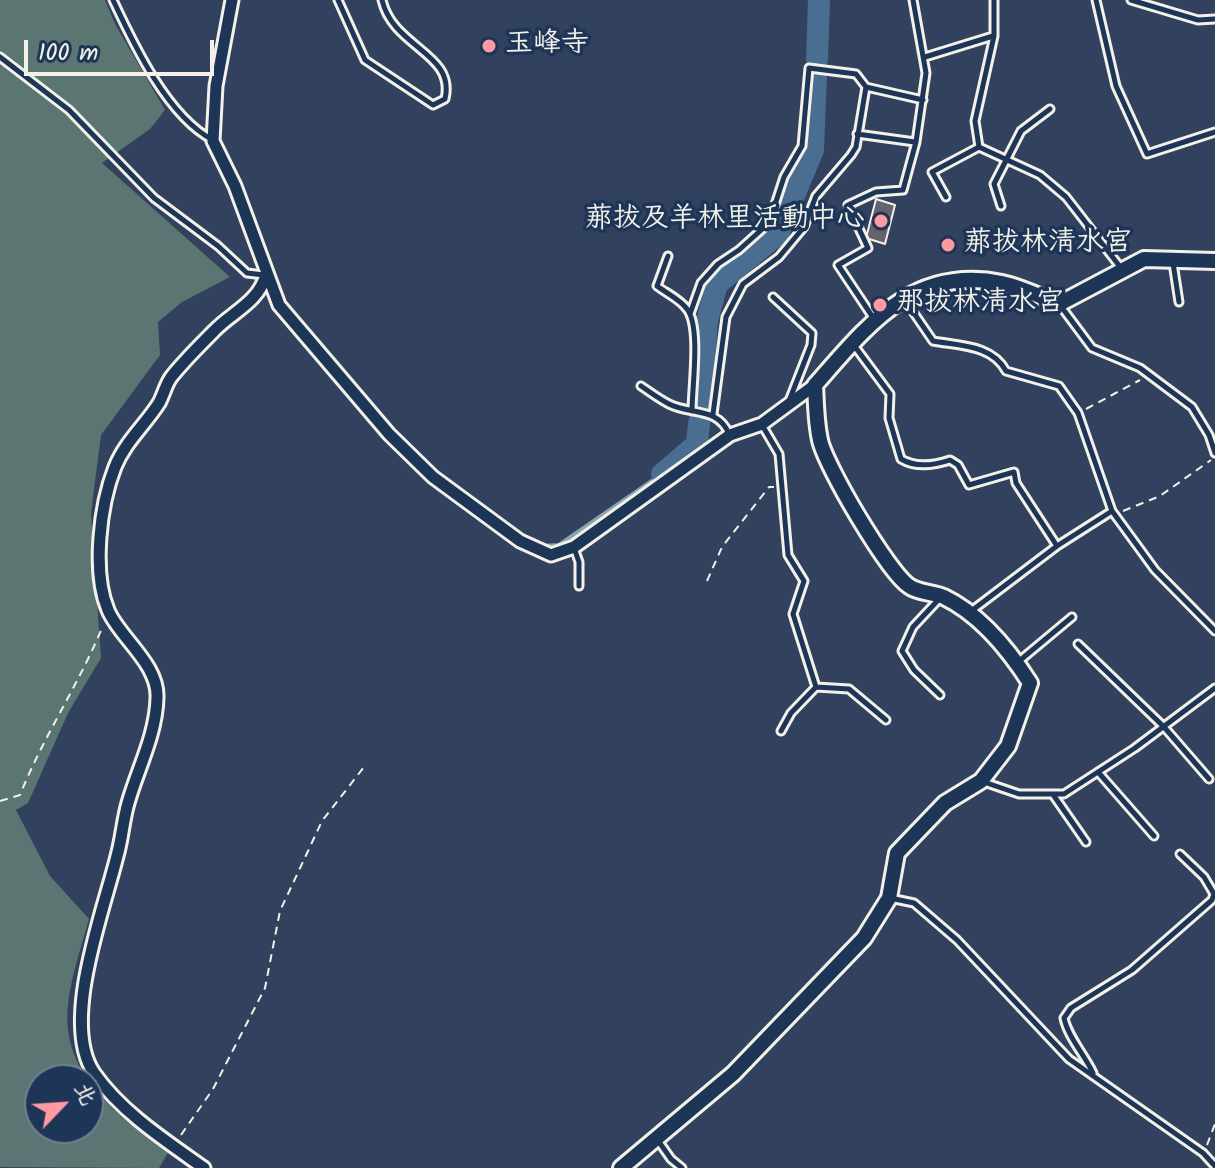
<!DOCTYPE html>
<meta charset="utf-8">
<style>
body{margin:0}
#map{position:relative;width:1215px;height:1168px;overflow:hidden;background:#32425e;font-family:Kalam,"LXGW WenKai TC",sans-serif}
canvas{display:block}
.north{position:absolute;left:24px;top:1064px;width:80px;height:80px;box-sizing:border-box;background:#1d3557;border:2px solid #738091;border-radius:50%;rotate:65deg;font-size:22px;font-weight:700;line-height:32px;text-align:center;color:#f4f1e8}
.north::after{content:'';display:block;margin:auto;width:28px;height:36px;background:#ff9aa2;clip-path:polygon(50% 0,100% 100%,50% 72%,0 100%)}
.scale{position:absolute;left:24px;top:40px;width:190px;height:36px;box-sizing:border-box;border:4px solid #f4f1e8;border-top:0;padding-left:10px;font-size:24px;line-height:28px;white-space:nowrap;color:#f4f1e8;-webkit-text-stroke:6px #1d3557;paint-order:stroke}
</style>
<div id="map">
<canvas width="1215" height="1168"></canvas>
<div class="north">北</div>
<div class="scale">100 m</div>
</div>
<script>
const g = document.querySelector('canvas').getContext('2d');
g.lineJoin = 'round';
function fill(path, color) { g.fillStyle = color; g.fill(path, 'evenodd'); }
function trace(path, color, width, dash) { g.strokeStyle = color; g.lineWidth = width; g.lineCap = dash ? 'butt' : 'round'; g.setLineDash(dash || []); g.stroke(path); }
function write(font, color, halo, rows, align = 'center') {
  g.font = font + ' Kalam,"LXGW WenKai TC",sans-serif'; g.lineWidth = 7; g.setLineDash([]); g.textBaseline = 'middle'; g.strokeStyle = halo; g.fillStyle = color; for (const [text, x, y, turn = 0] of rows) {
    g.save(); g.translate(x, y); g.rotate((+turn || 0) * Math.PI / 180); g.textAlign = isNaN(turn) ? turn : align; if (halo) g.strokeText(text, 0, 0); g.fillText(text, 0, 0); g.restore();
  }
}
fill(new Path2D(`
 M0,0H105L115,24L165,110L150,129L102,163L230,277L182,302L158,322L160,355L101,435L91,513L101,658L68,713L28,803L16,810L50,876L89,919C80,953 64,995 68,1030C74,1084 127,1123 168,1153L159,1168L0,1167ZM40,1080H88V1128H40Z`), '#5a7572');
trace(new Path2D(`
 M542,546L559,545L662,474`), '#8da2b4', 4);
trace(new Path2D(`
 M817,59L819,0
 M701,402L707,321L717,284L778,234L813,150L816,75
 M662,474L697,444L699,423`), '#496e91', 22);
const building = new Path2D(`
 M876,199L895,205L885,244L866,238Z`);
fill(building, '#64626f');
trace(building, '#f4f1e8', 2);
const service = new Path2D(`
 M113,0C134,45 168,117 213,140
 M338,0L365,60L433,105L445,99C456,53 393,48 382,0
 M994,0V36L975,121L979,147L1040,175L1066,197L1121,268
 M1096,0L1116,86L1147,154L1215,132
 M1131,0L1198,20L1215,19
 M0,57L69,110L154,198L218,246L247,273L264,275
 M925,57L993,36
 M866,87L923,100
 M857,134L915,142
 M946,197L932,172L979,147
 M1001,206L994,184L1021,131L1050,109
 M668,256L657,286C666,293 680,299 687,309C701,327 692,387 692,411
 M1173,263L1179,302
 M773,297L812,333L811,345L789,401
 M905,300L933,341C961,346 992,345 1006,371L1059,386L1078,413L1112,511L1155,570L1215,631
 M1060,305L1092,348L1140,368L1192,407L1209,435L1215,453
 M690,314L701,283L718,264L739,250L769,223L784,177L802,146L809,68L856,74L866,87L856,147L851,155L816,196L804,227L779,257L743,284L726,317L713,414
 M874,319L838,265L868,248L848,205L876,192L903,190L916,142L926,73L913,0
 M853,344L890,394L889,418L901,459C916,468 935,465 950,460L958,465L969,485L1014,472L1016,483L1057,546
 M641,386C650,392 659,399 669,404C691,415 718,407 729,434
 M762,425L779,454L788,555L804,581L793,614L816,687L849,689L886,720
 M574,548L579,562V586
 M970,612L1057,546L1112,511
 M1078,644L1164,727L1209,779
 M1018,662L1072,617
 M940,695L914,670L902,651L913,627L941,597
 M781,731L791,713L816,687
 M1098,772L1154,836
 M984,782L1019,794H1064L1135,748L1215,688
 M1054,796L1086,842
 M890,898L914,903L957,940L1069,1059L1203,1153L1215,1166
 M1093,1073C1084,1054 1068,1037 1064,1018L1071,1008L1132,970L1212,900L1214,894L1204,877L1180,854
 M657,1139L671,1159L682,1168`);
const minor = new Path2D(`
 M232,0L216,86L213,141L235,186L279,305L389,434L433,477L520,541L551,555L574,547L730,435L762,424L815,385
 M204,1168C166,1141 121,1112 94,1073C60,1023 104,910 117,856C122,839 123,820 128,803C138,768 156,735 157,698C159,664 118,636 108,610C92,572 100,505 115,467C125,442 145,425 159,403C164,394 166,383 172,376C184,361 200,345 214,331C232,312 258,303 266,275`);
const tertiary = new Path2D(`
 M621,1168L733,1074L864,938L889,898L897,853L945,803L981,781L1008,746L1030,683C1009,650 979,614 944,597C933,592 918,593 909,586C888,572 825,465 820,440C816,422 816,403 815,385C868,325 913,265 1002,283C1021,287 1041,297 1059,304L1144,259L1215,261`);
trace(service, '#f4f1e8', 11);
trace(minor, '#f4f1e8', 17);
trace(tertiary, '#f4f1e8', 20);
trace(new Path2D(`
 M1086,409L1140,380
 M1123,511L1160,496L1211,460
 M707,581L722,547L769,487H774
 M0,801L20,795C43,737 78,686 102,628
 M181,1135L213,1089L265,988L280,911L322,821L364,767
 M1207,1145L1215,1124`), '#f4f1e8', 2, [8, 6]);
trace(service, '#1d3557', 5);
trace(minor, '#1d3557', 11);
trace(tertiary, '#1d3557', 14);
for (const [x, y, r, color] of [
 [489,46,8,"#ff9aa2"],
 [881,221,8,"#ff9aa2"],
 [948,245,8,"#ff9aa2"],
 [880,305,8,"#ff9aa2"]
]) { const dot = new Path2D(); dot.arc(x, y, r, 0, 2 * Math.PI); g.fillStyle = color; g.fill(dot); trace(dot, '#1d3557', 3); }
write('28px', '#f4f1e8', '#1d3557', [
 ["玉峰寺",505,46],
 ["𦰡拔及羊林里活動中心",865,221,"right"],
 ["𦰡拔林清水宮",964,245],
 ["那拔林清水宮",896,305]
], 'left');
</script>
